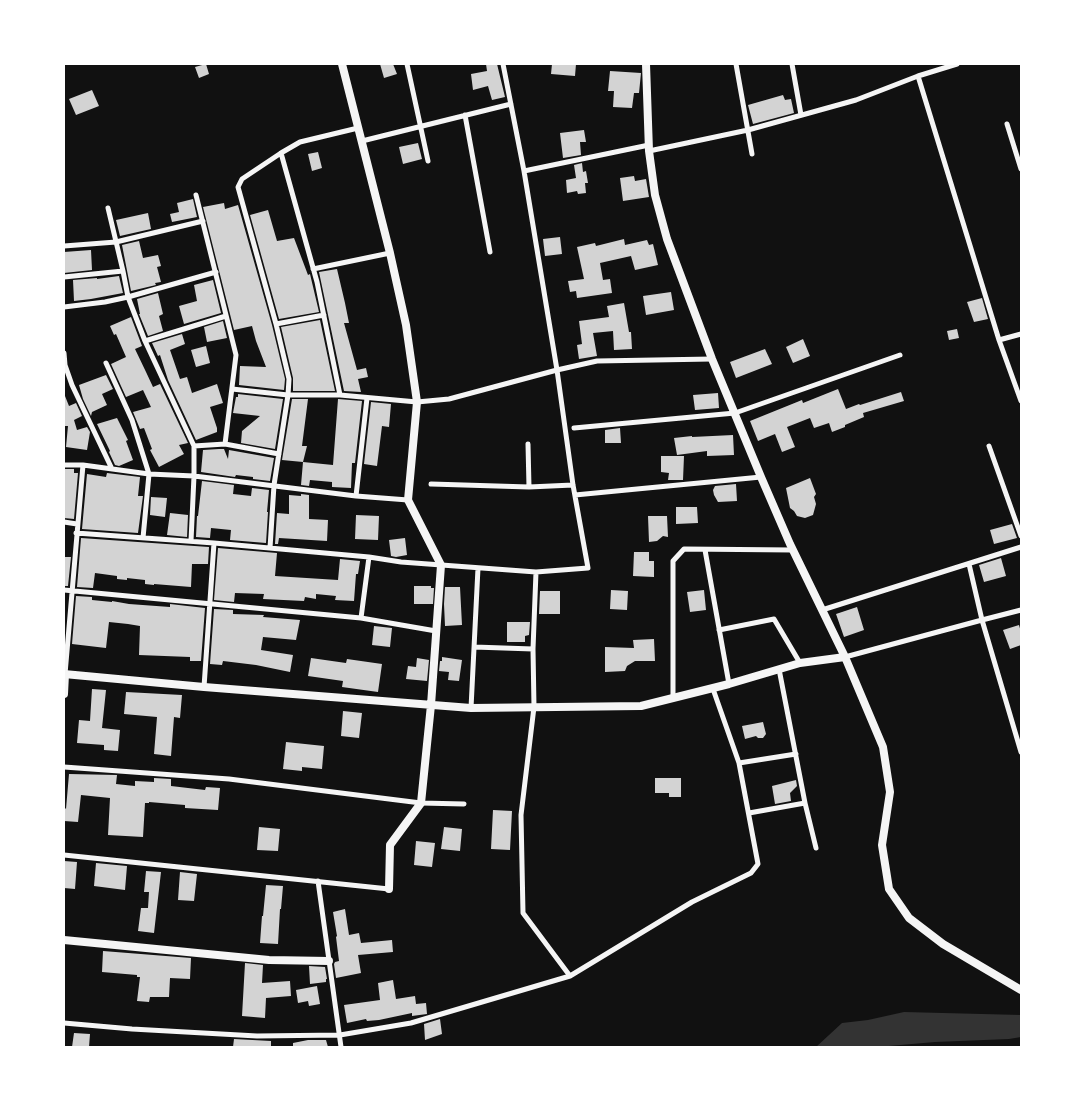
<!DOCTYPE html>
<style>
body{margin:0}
#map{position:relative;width:1085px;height:1111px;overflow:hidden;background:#111;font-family:"DejaVu Sans",sans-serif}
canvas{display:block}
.frame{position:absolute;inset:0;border:65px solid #fff;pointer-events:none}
</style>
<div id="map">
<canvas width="1085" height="1111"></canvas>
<div class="frame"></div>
</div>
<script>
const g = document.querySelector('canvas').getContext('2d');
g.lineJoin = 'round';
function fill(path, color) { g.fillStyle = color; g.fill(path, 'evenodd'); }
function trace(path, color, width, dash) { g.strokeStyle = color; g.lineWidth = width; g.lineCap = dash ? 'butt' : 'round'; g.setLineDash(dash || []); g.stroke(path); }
fill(new Path2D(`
 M904,1012L1021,1015V1037L1009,1039L935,1042L889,1046L887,1047H816L842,1023L868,1020Z`), '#333');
fill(new Path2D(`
 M206,64L209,74L199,78L195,67Z
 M380,64H393L397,74L384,78Z
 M486,64H497L505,97L492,100L488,86L473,90L471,74L487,71Z
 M552,64H576L575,76L551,74Z
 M610,71L641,73L639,93H634L632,108L613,107L614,91H608Z
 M92,90L99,106L76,115L69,99Z
 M783,95L785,100L791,99L794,113L753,124L748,105Z
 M584,130L586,142H580L581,155L563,158L560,133Z
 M418,143L422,159L403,164L399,147Z
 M318,152L322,168L312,171L308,154Z
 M582,163L583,172L586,171L588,183H585L586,193L578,194L577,191L567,193L566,180L576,178L574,165Z
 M634,176L635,181L646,179L649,197L623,201L620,178Z
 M193,199L197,217L172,222L170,214L179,212L177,203Z
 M224,203L225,209L238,205L272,325L285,379L284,390L239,385L240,366L266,367L256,341L252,326L234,330L203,207Z
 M268,210L277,241L294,238L308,275L310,274L319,312L279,319L250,215Z
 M148,213L151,229L120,236L116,220Z
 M560,237L562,254L545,256L543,239Z
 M624,239L625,245L647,240L649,245L653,244L658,265L635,270L631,256L600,263L603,280L610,279L612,293L577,298L576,291L570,292L568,281L584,279L577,247L595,243L596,246Z
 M139,241L143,258L158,255L161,266L157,267L161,282L155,283L156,285L131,291L122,245Z
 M91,250L92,270L64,273V252Z
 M337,269L345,303L349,323H344L357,370L366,368L368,377L358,379L361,392L344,391L319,272Z
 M119,276L123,293L91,299L74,301L73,280L97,278V279Z
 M213,280L221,313L184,324L179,306L197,301L194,285Z
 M671,292L674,310L646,315L643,296Z
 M158,293L163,314L159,316L163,331L148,336L139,314H140L137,299Z
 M982,298L988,319L974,322L967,302Z
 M624,303L629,332H631L632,349L614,350L613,331L593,333L597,356L579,359L577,345L582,344L579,321L609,317L607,306Z
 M131,317L142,346L135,349L146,372L153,387L160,384L188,443L179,445L184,454L159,467L150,450L152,449L144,428L140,429L133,412L151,407L143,390L126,397L111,364L126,357L116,334L114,335L110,326Z
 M320,320L335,391H293V378L281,327Z
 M223,321L227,338L207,342L204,327Z
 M957,329L959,338L949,340L947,331Z
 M182,334L185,344L170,350L180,379L187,377L192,393L217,384L223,403L210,407L217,428V432L196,440L168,380L160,355L158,356L152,343Z
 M803,339L810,356L793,363L786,347Z
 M206,346L210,363L196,367L191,350Z
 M765,349L772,364L736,378L730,362Z
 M106,375L113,389L102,394L107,405L92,412L91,416L83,399L79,385Z
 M838,389L846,409L859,404L860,405L901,392L904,401L863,413L864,417L845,425V427L832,432L829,423L814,428L810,418L787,427L795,447L782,452L775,434L758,441L750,421L802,400L803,403Z
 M718,393L719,408L695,410L693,395Z
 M238,394L283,399L275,449L241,443L242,431L260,416L233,413L236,397H238Z
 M64,396H65L69,406L76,403L82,416L74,420L77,430L87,427L90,432L87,450L66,447L68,426H64Z
 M292,399H308L302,446H307L303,462L282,460Z
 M338,399L362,401L355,463H352L351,488L332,487V482L310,480L309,486L301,485L303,462L333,465Z
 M371,402L391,404L389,427L382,426L377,466L364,464Z
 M117,418L128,440L126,441L133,460L119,466L115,465L109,452L110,451L97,424Z
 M620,428L621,443H605V430Z
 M733,435L734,455L707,456V451L677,455L674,438L692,436V437Z
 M219,449H224L228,459L229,450L274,458L270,481L253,479V477L236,475L235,477L201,472L203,450Z
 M661,456H684L683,480H668L669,473L661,472Z
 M64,469H74V473H78L74,519L64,518Z
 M107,473L140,477L138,496H143L138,533L82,529L87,474L106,477Z
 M810,478L816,494L814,497L816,504L813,515L805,518L797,516L794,511L790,508L786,488Z
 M202,481L234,485L233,494L251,496L252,488L269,490L267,512H268L266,543L230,540L231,530L211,528L210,538L196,537L197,516H198Z
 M736,484L737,501L718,502L714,495L713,490L715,486Z
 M301,494L309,495V519L328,520L327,541L279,538L278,544H275L277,513L289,514V495L301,496Z
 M151,497L167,498L165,517L150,515Z
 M676,507H697L698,523L676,524Z
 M170,513L188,515L187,537L167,535Z
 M356,515L379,516L378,540L355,539Z
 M648,516H667L668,537L663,536L657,541L649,542Z
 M1012,524L1017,538L994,544L990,530Z
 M81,538L209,547L208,564H192L191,587L154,584V585L145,584V580L127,578V580L117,579V576L95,573L93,588L77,587Z
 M405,538L407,555L396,557L391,556L389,540Z
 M218,548L277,553L275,576L338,580L340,559L360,561L358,574H356L354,601L335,600L336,596L316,594V599L305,597L304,601L263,599L264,594L235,593L234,602L214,600Z
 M634,552H649V561H654V577L633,576Z
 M64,557H71L68,586H64Z
 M1001,558L1006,576L984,582L979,565Z
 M414,586H431V588H434L433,604H414Z
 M445,587H460L462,625L445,626L444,604Z
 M611,590L628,591L627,610L610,609Z
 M704,590L706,610L690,612L687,592Z
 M540,591H560V614H539Z
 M76,596L92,597V600L112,602V601L129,604L170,607V604L205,608L201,661H190V657L139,655L140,626L128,624L109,622L106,648L72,644Z
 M857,607L864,630L844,637L836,614Z
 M214,609L233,610V614L264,615L263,617L300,620L296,640L263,637L261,650L293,655L290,672L256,665L223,661L222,665L210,664Z
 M507,622H530L529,635L525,636V642H507Z
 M1019,625L1021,632V645L1010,649L1003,630Z
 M374,626L392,628L390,647L372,645Z
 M654,639L655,661H635L627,666L625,671L605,672V647L634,648L633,640Z
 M442,657L462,660L459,681L448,680L449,672L439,671L440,661H442Z
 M311,658L346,663L347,659L382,664L378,692L342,687L343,681L308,676Z
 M417,658L429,660L427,681L406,679L408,666L416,667Z
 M92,689L106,690L102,728L120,730L118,751L104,750V745L77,743L79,720L90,721Z
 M126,692L182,695L180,718L174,717L171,756L154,754L157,717L124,714Z
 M343,711L362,713L359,738L341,736Z
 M763,722L766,734L763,738H758L756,736L745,739L742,726Z
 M286,742L324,746L322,769L302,767V771L283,769Z
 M69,774L117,775L116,784L135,786V781L154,782V778L171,779V786L205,790L206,787L220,788L218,810L185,808V805L149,802V803H145L143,837L108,835L110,798L81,795L78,822L64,821L65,808L66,809Z
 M655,778H681V797H669V793H655Z
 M796,780L797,786L790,793L791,801L775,804L772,786Z
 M493,810L512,811L510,850L491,849Z
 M259,827L280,829L278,851L257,850Z
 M444,827L462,829L460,851L441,849Z
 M416,841L435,843L432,867L414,865Z
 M64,861L77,862L75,889L64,888Z
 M96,863L127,866L125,890L94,886Z
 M146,871L161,872L154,933L138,931L141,908H148L149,892H144Z
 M180,872L197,874L194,901L178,900Z
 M266,885L283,886L281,909H280L278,944L260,943L262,916H263Z
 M345,909L349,935L359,933L361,943L392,940L393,952L358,955L361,973L336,978L334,964L335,962L339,961L336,937L337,936L333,912Z
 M103,951L191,958L190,979L170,978L169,997H150L149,1002L137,1001L140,977H137V975L102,972Z
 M245,963L263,965L262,983L290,981L291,996L266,998L265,1018L242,1016Z
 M309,966L325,967L327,979H326V982L310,984Z
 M393,980L396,999L415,996L416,1004L426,1003L427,1014L412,1016V1013L379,1020L367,1021L366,1019L347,1023L344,1005L380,1000L378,983Z
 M317,986L320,1004L309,1006L308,1001L298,1003L296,990Z
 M440,1019L442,1034L425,1040L424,1024Z
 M74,1033L90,1034L89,1047H72Z
 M234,1039L271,1041V1047H233Z
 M308,1040H326L328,1047H293V1043Z`), '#d3d3d3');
trace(new Path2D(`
 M407,64L428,161
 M503,64L524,171L557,370L573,485L588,568L536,572L533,649L534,707L521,815L523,913L570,976
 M736,64L752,154
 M792,64L801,115
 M918,76L999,340L1021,401
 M465,115L490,252
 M1007,124L1021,169
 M362,141L511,104
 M649,151L748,130L856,100L918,76L957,64
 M281,153L317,282L340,395
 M524,171L649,145
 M196,195L236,355L225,444
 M108,208L123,271L128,297L145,341L194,446V476L191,541
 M64,246L116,242L203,221
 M313,269L390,253
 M64,277L123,271
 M64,307L105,302L128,297L216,272
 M276,324L324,315
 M999,340L1021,334
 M145,341L226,316
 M64,353L65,365L72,385L112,469
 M106,363L132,420L149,474L143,538
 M232,389L288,395H340L417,402L449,399L557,370L597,361L712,359
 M574,428L735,413L900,355
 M528,444L529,487
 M194,446L225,444L279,454
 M989,446L1021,536
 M64,465H83L149,474L194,476L356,496L408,500
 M431,484L529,487L573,485
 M575,495L761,477
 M356,496L367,398
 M64,522L77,524
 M76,533L214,543L369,557L401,562L536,572
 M270,548L274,485L288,395L289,379L276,324L238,187L242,179L281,153L300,142L358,128
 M705,550L729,684
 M969,564L982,620L1021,752
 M64,590L361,618L436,631
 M822,610L1021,547
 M361,618L369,557
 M719,630L774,619L800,663
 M474,647L533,649
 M845,657L982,620L1021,610
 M779,669L805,803L816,848
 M65,674L83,465
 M204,687L214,543
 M673,698V561L684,549L793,550
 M471,708L478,568
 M739,763L796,754
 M64,767L229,779L421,803L464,804
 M749,813L805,803
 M64,855L389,889
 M318,881L341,1047
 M64,1023L132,1029L257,1036L340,1035L411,1023L570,976L692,902L751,873L758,864L739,763L713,689`), '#f5f5f5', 5);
trace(new Path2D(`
 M342,64L390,253L406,325L417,402L408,500L441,565L431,705L421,803L390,845L389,889
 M646,64L649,151L655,195L667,239L712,359L761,477L790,544L845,657L883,747L890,792L882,845L889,889L909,918L943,944L1021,990
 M64,674L204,687L471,708L641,706L729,684L800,663L845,657
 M64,694L65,674
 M64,940L269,960L329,961`), '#f5f5f5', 8);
</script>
